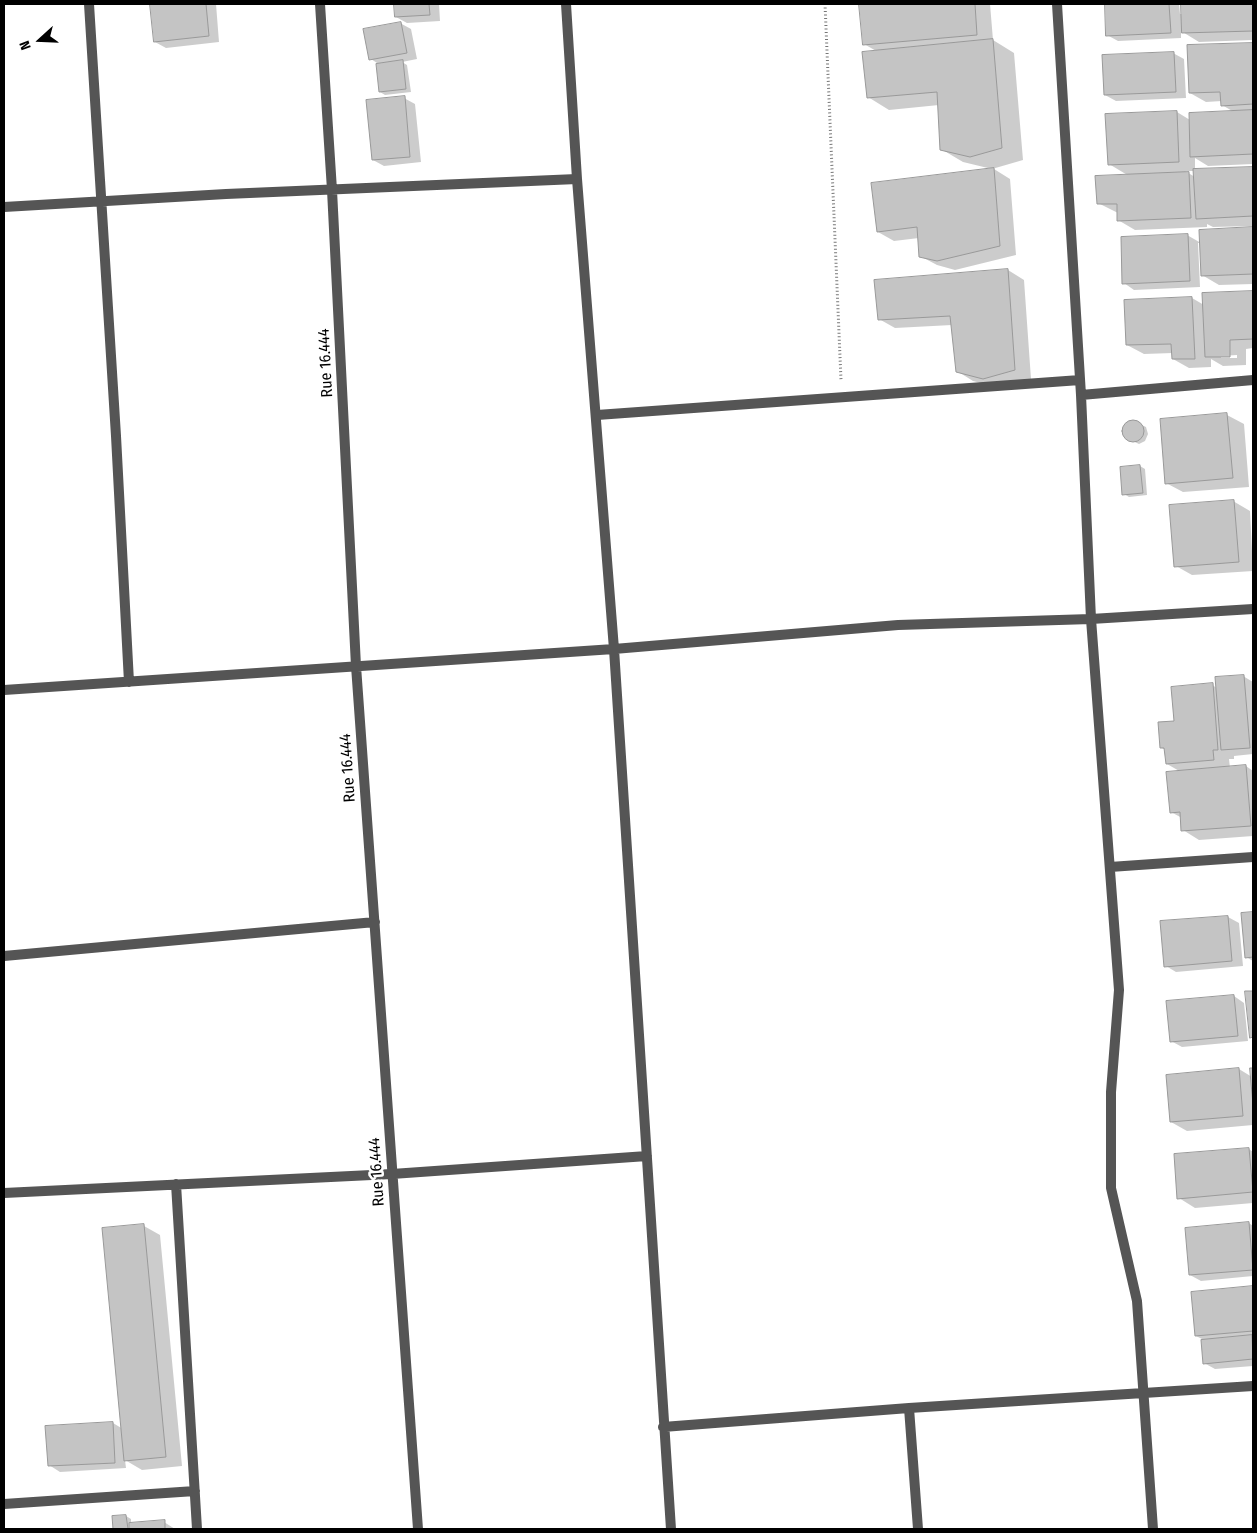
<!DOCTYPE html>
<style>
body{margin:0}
#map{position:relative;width:1257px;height:1533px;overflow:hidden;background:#fff;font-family:"Fira Sans Condensed",sans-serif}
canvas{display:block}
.frame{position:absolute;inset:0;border:5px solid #000;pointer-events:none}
.north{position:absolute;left:15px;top:15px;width:50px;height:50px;-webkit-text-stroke:4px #fff;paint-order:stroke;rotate:250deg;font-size:14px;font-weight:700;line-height:20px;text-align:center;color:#000}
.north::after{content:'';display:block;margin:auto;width:18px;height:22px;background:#000;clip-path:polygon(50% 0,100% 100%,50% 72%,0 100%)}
</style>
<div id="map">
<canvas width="1257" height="1533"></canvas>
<div class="frame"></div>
<div class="north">N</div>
</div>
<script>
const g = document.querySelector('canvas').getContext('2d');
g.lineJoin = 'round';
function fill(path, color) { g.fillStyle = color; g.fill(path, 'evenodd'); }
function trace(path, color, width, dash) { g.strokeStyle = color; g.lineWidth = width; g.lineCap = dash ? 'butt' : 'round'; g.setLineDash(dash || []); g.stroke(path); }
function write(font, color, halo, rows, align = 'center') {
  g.font = font + ' "Fira Sans Condensed",sans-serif'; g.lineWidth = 5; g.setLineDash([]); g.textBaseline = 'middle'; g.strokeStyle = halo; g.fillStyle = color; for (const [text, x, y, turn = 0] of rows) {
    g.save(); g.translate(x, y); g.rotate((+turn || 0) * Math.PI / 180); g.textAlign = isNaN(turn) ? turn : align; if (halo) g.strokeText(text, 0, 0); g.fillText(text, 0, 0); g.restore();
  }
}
fill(new Path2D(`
 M151,4H216L219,42L166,48L155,42Z
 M396,4H439L440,21L407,23L396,17Z
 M860,4H990L993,40L1014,53L1023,160L992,169L963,162L941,149L939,105L889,110L868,97L878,52L864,44Z
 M1106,4H1179L1180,14H1182V4H1253V40L1199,42L1181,31V38L1118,41L1107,35Z
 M400,23L411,29L417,59L402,62L407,65L411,92L385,95L380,92L377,63L371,59Z
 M1253,44V164L1208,166L1195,158V170L1253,168V226L1213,227L1207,224V227L1135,230L1118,220V213L1098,203L1129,176L1109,164L1177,112L1190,120L1234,112L1222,105V101L1206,102L1190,93L1188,47ZM1185,171H1194L1195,177Z
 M1173,53L1184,59L1186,98L1116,101L1105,95Z
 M404,98L415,104L421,162L384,166L373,160Z
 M994,169L1010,179L1016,255L955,270L937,265L920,256L919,238L894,241L878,232Z
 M1253,229V284L1219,285L1202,275L1201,243H1198L1200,287L1134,290L1124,283L1187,235L1201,243L1200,231Z
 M1008,270L1024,280L1031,379L1000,388L973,381L957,371L952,325L895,328L879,319Z
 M1253,293V348L1246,349V365L1223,366L1211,359V367L1189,368L1173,359V353L1144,354L1127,345L1192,298L1204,305V294ZM1237,355V358H1221V356Z
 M1227,415L1244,424L1249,487L1183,492L1166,483L1161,420Z
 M1133,421L1146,427L1148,434L1145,441L1139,444L1126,438L1123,431L1126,424Z
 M1140,466L1145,469L1147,495L1129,497L1124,494Z
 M1233,501L1250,511L1253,571L1192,575L1176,566Z
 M1243,676L1253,682V754L1234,756V759H1229L1230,768L1246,766L1253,771V836L1199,840L1183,830L1182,818L1171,812L1181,772L1167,764L1166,750L1162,748L1175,722L1212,685L1217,688Z
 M1253,913V961L1246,957L1243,914Z
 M1228,917L1239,923L1243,966L1176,972L1166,966L1162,923Z
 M1234,996L1244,1003L1248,1041L1182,1047L1171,1041Z
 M1239,1069L1252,1077L1251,1069H1253V1125L1187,1131L1171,1122Z
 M1249,1149L1253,1152V1203L1195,1208L1179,1198Z
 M1249,1223L1253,1226V1276L1201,1281L1190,1275Z
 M144,1226L160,1235L182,1466L142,1470L125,1460L126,1468L60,1472L49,1465L113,1423L123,1429Z
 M1253,1287V1366L1215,1369L1204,1363L1202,1339L1196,1336L1192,1293Z
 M126,1516L131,1519V1524L164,1522L175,1529H114L113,1517Z`), '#0003');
const building = new Path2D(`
 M150,4H206L209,36L154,42Z
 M394,4H429L430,15L395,17Z
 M859,4H975L977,35L863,45Z
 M1105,4H1169L1171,33L1106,36Z
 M1181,4H1253V31L1182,33Z
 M401,22L407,53L369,60L363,29Z
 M993,39L1002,148L970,157L940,150L937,92L867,98L862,52Z
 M1253,43V104L1221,106L1220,92L1189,93L1187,45Z
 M1174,52L1176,92L1104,95L1102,55Z
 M403,60L406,89L379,92L376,64Z
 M405,96L410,157L372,160L366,100Z
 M1253,110V154L1190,157L1189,113Z
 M1177,111L1179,162L1108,165L1105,114Z
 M1253,167V216L1196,219L1193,169Z
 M994,168L1000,246L937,261L919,257L917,227L877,232L871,183Z
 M1189,172L1191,218L1117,221V204H1097L1095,176Z
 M1253,227V274L1201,276L1199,230Z
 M1188,234L1190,281L1122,284L1121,237Z
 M1008,269L1015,370L983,379L956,372L950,316L878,320L874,280Z
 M1253,291V339L1230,340V357H1205L1202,293Z
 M1192,297L1195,359H1172L1171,344L1126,345L1124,300Z
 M1227,413L1233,478L1165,484L1160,419Z
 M1122 431a11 11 0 1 1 22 0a11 11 0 1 1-22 0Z
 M1140,465L1143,493L1122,495L1120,467Z
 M1234,500L1239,562L1174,567L1169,505Z
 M1244,675L1250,748L1221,750L1215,677Z
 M1213,683L1218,750H1213L1214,760L1166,764L1164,748H1160L1158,722L1174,721L1171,687Z
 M1246,765L1251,826L1181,831L1180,812L1170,813L1166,772Z
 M1253,912V957L1245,958L1241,913Z
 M1228,916L1232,961L1164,967L1160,921Z
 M1245,991H1253V1037L1250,1038Z
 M1234,995L1238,1036L1170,1042L1166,1001Z
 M1239,1068L1243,1116L1170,1122L1166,1075Z
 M1250,1068H1253V1104Z
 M1249,1148L1253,1192L1177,1199L1174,1154Z
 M1249,1222L1253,1270L1189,1275L1185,1228Z
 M144,1224L166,1457L124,1461L102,1228Z
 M1253,1286V1331L1195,1336L1191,1292Z
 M1252,1335L1253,1359L1203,1364L1201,1340Z
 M113,1422L115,1463L48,1466L45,1426Z
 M126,1515L128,1529H113L112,1516Z
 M165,1520V1529H129V1523Z`);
fill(building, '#c4c4c4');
trace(building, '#999', 1);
trace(new Path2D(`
 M825,4L841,380`), '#777', 3, [1, 2.5]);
trace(new Path2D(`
 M89,4L116,436L129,682
 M320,4L332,190L356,666L418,1529
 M566,4L577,179L614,649L671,1529
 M1057,4L1081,395L1091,619L1119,990L1111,1092V1188L1137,1301L1153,1529
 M4,207L226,194L577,179
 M1081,395L1253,380
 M597,415L1080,380
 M4,690L614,649L898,625L1091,619L1253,609
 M1110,867L1253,857
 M4,956L375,922
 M176,1184L197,1529
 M4,1193L392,1174L647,1156
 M909,1408L918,1529
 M663,1427L909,1408L1253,1386
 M4,1504L195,1491`), '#555', 10);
write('16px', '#000', '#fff', [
 ["Rue 16.444",326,363,-93],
 ["Rue 16.444",348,768,-94],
 ["Rue 16.444",377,1172,-94]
]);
</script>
